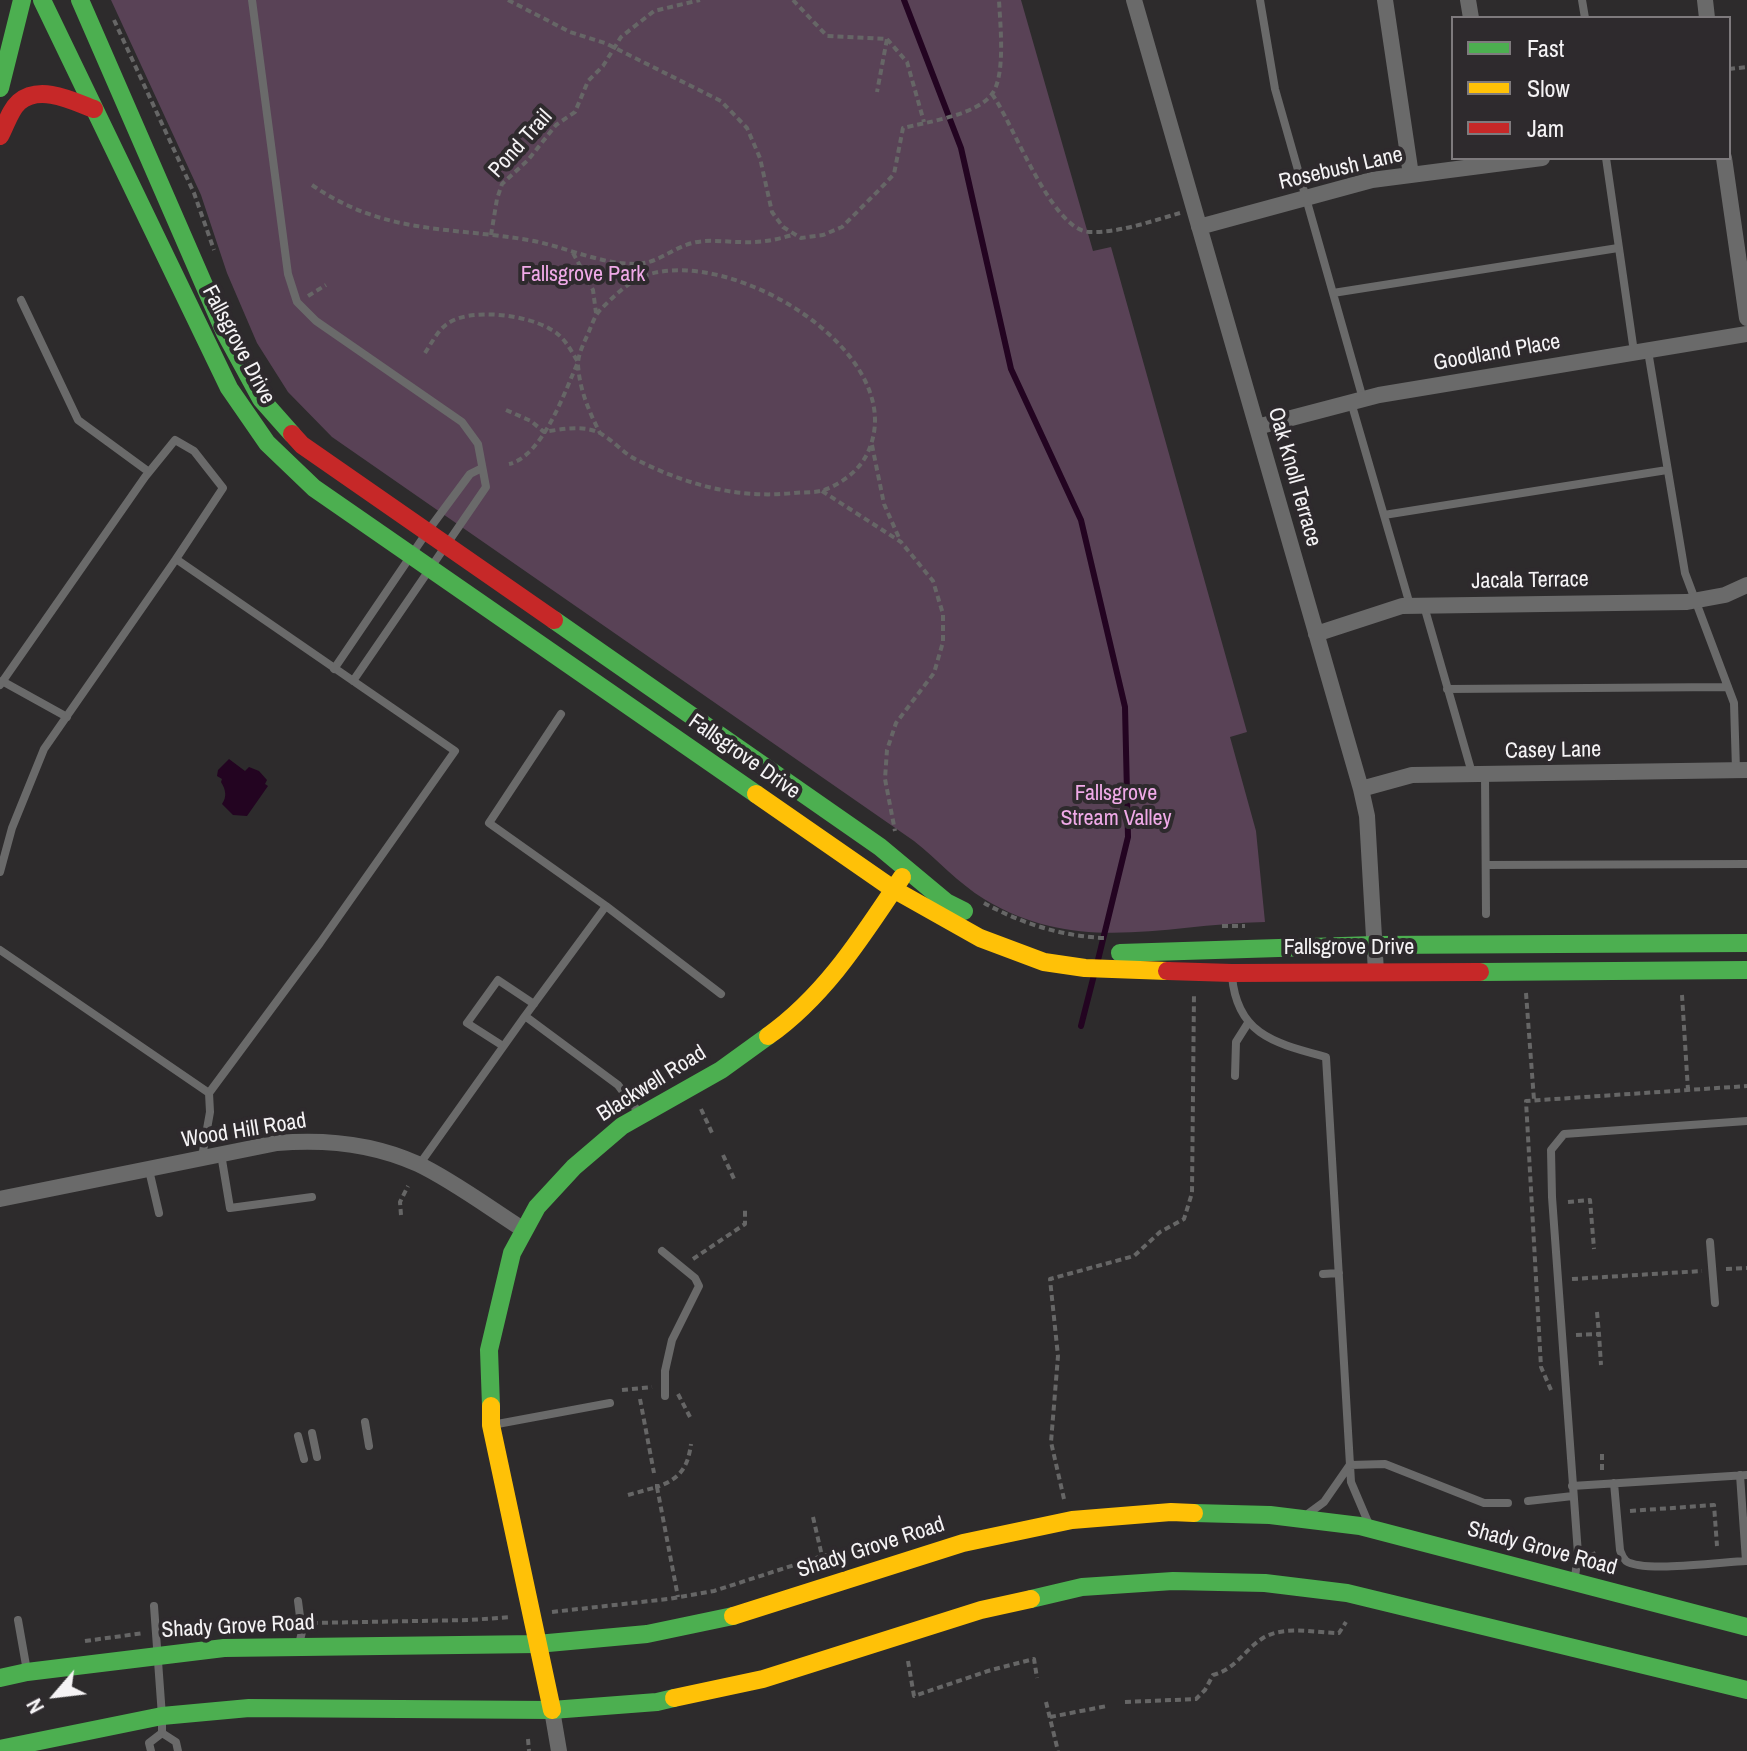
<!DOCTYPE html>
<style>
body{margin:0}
#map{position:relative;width:1747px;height:1751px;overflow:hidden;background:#2d2b2c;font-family:"Archivo Narrow",sans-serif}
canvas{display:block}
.legend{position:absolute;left:1451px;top:16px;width:280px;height:144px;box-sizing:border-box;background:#2e2a2d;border:2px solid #7e7a7d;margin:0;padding:10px 14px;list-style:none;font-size:24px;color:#f5f3f5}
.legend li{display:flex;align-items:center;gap:16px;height:40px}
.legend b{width:40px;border:2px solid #7e7a7d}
.north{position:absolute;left:16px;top:1655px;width:80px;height:80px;-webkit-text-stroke:6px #2e2a2d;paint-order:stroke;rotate:242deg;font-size:22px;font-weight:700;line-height:32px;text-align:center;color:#f5f3f5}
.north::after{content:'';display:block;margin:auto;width:28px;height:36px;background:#f5f3f5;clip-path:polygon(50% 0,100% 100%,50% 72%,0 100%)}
</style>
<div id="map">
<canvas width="1747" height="1751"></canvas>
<ul class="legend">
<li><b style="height:10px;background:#4caf50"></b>Fast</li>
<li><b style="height:10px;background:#ffc107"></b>Slow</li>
<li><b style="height:10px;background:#c62828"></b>Jam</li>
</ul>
<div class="north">N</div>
</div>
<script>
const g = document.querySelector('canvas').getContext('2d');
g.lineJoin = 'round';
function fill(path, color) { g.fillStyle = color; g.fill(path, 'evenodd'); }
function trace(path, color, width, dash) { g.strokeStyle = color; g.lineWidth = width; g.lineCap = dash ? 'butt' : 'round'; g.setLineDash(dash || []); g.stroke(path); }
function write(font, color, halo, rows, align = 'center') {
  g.font = font + ' "Archivo Narrow",sans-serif'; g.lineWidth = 8; g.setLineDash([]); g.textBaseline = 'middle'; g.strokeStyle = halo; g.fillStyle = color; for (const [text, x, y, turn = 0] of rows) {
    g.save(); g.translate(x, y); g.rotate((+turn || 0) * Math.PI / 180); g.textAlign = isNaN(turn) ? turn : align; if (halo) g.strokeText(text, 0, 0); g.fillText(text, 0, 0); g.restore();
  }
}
fill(new Path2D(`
 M111,0H1021L1093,251L1111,247L1247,732L1230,737L1256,831L1265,922C1165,924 1078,956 984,899C958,883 938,860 914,841L332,437L288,392L257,343L227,273L201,195Z`), '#594256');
fill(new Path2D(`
 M229,759L245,771L249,767L259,771L267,780L265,784L268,786L247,816L233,815L222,804C227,797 226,790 221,782L222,779L217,776L218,770Z`), '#230421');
trace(new Path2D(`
 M904,0L961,148L1011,369L1081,520L1125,707L1128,837L1097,964
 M1081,1026L1094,975`), '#230421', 6);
trace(new Path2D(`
 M508,0L570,32L605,43L721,101L747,128L760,158L772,212L783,227L801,238L823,235L842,227L880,189L894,174L903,128C927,122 977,115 992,94C1006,75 1000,23 999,0
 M793,0L827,36L887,39L877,92
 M114,20L194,193L214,250
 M887,39L907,62L924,122
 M1729,69L1747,67
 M992,94C1014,125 1051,229 1089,232C1119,233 1152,221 1180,213
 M312,185C386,236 452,226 534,241C568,248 601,264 635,264C655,264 669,251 686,245C704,238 723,242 741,242C760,243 777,240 795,234
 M491,235L497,199L502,184L528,160L556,125L575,112L588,81L603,66L621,37L654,11L700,0
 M573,253L593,290L596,313
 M308,296L326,285
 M425,353C431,344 438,330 447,324C470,307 527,315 550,329C564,336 570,349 578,362C565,391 543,456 509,464
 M506,410L531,421L544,432C562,429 587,424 603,435C615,442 624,454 637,460C687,485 738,499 794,493C804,492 815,493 824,490C841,484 858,471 866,456C918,357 731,243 644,276C628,282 613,297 601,309C595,315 593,322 590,329C586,339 578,353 578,364C579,388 589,412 600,433
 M872,445L884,504L900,540
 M822,491L901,542L933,581L943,614V642L934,673L896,723L887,750L885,779L895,831
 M984,903C1020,923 1064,937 1106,938
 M1222,926H1245
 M1526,993L1534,1100
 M1682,995L1688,1090
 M701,1109L713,1135
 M723,1155L735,1181
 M1568,1202L1590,1200L1594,1249
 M401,1215L400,1202L408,1186
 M693,1259L745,1224V1208
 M1726,1269L1747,1268
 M1572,1279L1702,1271
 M1597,1312L1599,1334
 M1576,1335L1599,1334L1601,1365
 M622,1390L652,1387
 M1551,1390L1541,1367L1526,1101L1747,1086
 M678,1394L690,1417
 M640,1399L654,1473
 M1602,1454V1470
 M657,1484V1487C680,1479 688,1467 691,1444
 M628,1495L657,1487L678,1597
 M1064,1499L1051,1442L1058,1356L1050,1279L1134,1256L1160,1232L1184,1219L1192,1193L1194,993
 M1630,1511L1714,1505L1717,1546
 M813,1517L822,1556
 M1593,1552L1598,1563L1603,1567
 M552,1612L668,1599L714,1591L822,1556L875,1547
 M312,1623L470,1620L511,1617
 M85,1641L144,1633
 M908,1661L914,1696L991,1670L1034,1659L1037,1678
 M1046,1702L1058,1751
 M1125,1702L1196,1699L1205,1690L1213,1675C1236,1669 1244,1650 1263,1638C1285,1625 1315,1633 1339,1633L1346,1622
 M1050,1717L1107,1706
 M528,1739L529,1751`), '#666', 4, [6, 4]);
trace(new Path2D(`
 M252,0L288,274L297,302L316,321L462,422L478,444L486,487L353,681
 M1260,0L1275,89L1363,399
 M1582,0L1585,18
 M1606,158L1634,352
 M1333,293L1618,248
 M21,300L78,420L149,472
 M1648,351L1685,573L1734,703L1736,770
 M1351,402L1410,605
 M1384,515L1667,470
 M1424,606L1472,773
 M334,669L427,532L470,474L482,468
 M2,681L67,717
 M0,685L145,477L175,440L194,451L223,488L176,559
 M1447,689L1728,687
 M561,714L489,823L606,906L721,994
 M1485,774L1486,914
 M1486,865L1747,864
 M0,872L12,828L44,749L176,559L455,751L320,943L209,1093L210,1112L202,1157
 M606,906L525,1016L618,1085L640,1114
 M0,950L209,1093
 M1232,976C1237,1035 1275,1043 1326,1057L1351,1482L1368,1522
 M503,1046L467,1023L498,980L534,1004
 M1235,1076L1236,1042L1248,1023
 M221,1154L230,1208L312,1197
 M419,1165L525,1016
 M149,1170L159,1213
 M1710,1242L1715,1303
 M662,1251L695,1278L699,1286L672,1340L665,1371V1396
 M1323,1274L1339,1273
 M365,1422L369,1446
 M492,1425L610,1403
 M312,1433L317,1457
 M298,1436L304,1459
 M1350,1465L1385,1464L1484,1503H1508
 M1614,1483L1620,1550C1622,1556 1622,1557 1626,1561C1643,1573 1722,1562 1746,1561L1740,1475
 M1572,1486L1747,1475
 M1528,1501L1573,1496
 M1309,1513L1324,1502L1349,1466
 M1575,1577L1578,1554L1552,1197L1551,1150L1564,1134L1747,1121
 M298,1601L302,1632L299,1644
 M18,1620L27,1671
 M162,1733L176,1742L178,1751
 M151,1751L149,1743L162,1733V1716L154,1606`), '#6a6a6a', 8);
trace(new Path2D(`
 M1134,0L1361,789L1367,816L1376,972
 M1385,0L1411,175
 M1468,0L1471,18
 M1705,0L1707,18
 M1724,158L1747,318
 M1199,227L1372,180L1542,158
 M1257,427L1379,395L1747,334
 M1316,634L1402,606L1687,602L1725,595L1747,585
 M1361,789L1412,775L1747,770
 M0,1199L277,1143C324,1139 374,1144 418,1164C452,1180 491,1209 524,1230
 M552,1710L559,1751`), '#6a6a6a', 16);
trace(new Path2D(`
 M42,0L229,388L267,443L314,488L756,794
 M80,0L225,333L261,399L292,434
 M0,88L22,0
 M554,620L880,847L946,902L964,911
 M1120,953L1374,945L1747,943
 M1480,972L1747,970
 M491,1406L489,1350L512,1253L537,1207L574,1167L622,1126L721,1070L768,1036
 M1194,1513L1270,1515L1360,1526L1747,1627
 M1031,1599L1082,1587L1173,1581L1265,1583L1347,1593L1747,1690
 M0,1678L27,1672L224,1648L537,1644L647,1634L733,1616
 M0,1749L162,1716L249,1708L552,1710L657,1702L674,1698`), '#4caf50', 18);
trace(new Path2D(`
 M756,794L893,889L980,938L1044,962L1085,968L1167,971
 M768,1036C826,995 863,935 902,877
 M491,1406V1425L552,1710
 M733,1616L963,1543L1072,1520L1171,1512L1194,1513
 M674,1698L763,1679L981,1610L1031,1599`), '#ffc107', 18);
trace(new Path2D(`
 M0,136C6,125 10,110 19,102C40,84 73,101 94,109
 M292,434L302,445L554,620
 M1167,971L1232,973L1480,972`), '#c62828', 18);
write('22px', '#f5f3f5', '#2e2a2d', [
 ["Pond Trail",521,144,-48],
 ["Rosebush Lane",1341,169,-13],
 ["Fallsgrove Drive",238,345,62],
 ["Goodland Place",1497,353,-10],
 ["Oak Knoll Terrace",1294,477,74],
 ["Jacala Terrace",1530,581,-1],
 ["Casey Lane",1553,751,-1],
 ["Fallsgrove Drive",744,757,35],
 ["Fallsgrove Drive",1349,948],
 ["Blackwell Road",652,1084,-32],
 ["Wood Hill Road",244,1131,-9],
 ["Shady Grove Road",871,1548,-18],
 ["Shady Grove Road",1542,1549,15],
 ["Shady Grove Road",238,1627,-3]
]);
write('22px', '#f0aae8', '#2e2a2d', [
 ["Fallsgrove Park",583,275],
 ["Fallsgrove",1116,794],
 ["Stream Valley",1116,819]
]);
</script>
